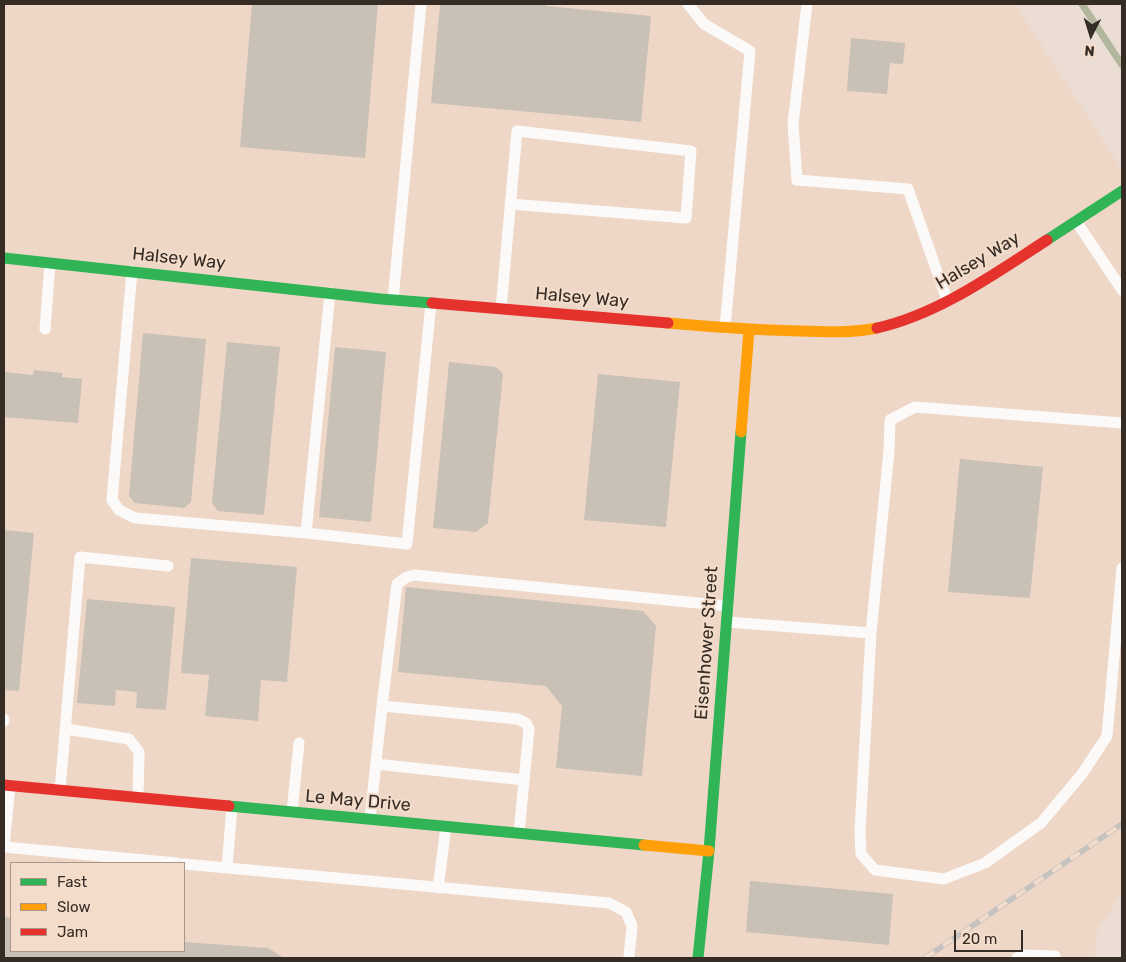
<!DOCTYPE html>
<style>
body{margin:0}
#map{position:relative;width:1126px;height:962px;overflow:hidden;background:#ebddd4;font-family:Rubik,sans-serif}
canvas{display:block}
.frame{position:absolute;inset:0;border:5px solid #352c26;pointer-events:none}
.legend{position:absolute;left:10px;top:862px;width:175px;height:90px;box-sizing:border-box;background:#f4dccb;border:1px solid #a89689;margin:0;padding:6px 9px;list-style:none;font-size:15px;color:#352c26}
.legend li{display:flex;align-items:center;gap:10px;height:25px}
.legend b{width:25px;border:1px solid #a89689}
.north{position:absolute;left:1066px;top:10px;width:50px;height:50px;-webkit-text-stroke:4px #f4dccb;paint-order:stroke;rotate:185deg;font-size:14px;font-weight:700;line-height:20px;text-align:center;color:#352c26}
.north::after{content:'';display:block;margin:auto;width:18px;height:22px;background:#352c26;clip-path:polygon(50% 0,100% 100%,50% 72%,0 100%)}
.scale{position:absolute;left:954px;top:930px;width:69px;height:22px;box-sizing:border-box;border:2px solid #352c26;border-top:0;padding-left:6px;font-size:15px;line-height:18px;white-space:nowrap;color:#352c26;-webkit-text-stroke:4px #f4dccb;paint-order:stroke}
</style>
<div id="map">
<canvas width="1126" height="962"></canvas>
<div class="frame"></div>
<ul class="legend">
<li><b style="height:6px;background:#30b455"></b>Fast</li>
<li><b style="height:6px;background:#ff9f0a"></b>Slow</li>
<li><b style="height:6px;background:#e5322d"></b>Jam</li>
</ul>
<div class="north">N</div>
<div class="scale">20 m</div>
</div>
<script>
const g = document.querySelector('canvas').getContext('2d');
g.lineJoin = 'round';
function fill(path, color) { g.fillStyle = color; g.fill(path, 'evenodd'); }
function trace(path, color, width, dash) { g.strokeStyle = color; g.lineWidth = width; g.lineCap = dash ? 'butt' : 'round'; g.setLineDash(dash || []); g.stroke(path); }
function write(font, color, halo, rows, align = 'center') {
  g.font = font + ' Rubik,sans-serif'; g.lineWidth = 4; g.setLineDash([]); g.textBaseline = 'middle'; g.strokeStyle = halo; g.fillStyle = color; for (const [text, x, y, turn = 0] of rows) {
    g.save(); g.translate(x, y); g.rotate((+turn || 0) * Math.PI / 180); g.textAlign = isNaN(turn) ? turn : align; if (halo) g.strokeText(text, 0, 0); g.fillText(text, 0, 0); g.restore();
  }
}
fill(new Path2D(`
 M4,4H1015L1122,170V894L1097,931L1094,958H4ZM11,863H184V951H11Z`), '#eed7c7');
trace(new Path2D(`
 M1082,4L1122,65`), '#b2b69d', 7);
fill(new Path2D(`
 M252,4H378L365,158L240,147Z
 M440,4H546V6L651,16L641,122L431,103Z
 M851,38L905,43L903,64L890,63L887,94L847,91Z
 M143,333L206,339L191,502L184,508L135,503L129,496Z
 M227,342L280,347L264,515L218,511L212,503Z
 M335,347L386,352L371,522L319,517Z
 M449,362L496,367L503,374L488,523L476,532L433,528Z
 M34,370L62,373V377L82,379L78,423L4,417V372L33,375Z
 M598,374L680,382L666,527L584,520Z
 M960,459L1043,467L1030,598L948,592Z
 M4,530L34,533L19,691L4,690Z
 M191,558L297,567L287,682L261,680L258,721L205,716L209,675L181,673Z
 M406,587L643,611L656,626L642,776L556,768L562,706L546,686L398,672Z
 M87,599L175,607L166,710L136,708L137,692L116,690L115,706L77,703Z
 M750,881L893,894L889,945L746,932Z
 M4,917L11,918V951H184V942L268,948L284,958H4Z`), '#c9c0b6');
trace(new Path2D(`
 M688,4L704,24L750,51L725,328
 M807,4L793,124L797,180L908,189L947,300
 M1076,221L1122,290
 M132,271L112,500L119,510L135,518L306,533
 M330,293L306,533L407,544L431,303
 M393,300L421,4
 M501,309L517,131L691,151L686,218L510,204
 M45,329L50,263
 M1122,423L915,407L890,420L889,451L871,633L860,831L861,854L875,870L944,879L985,863L1041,823L1082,774L1107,736L1122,568
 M727,622L871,633
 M382,706L397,584L405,578L414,575L728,606
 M4,719V721
 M66,729L129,739L139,752L138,797
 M376,764L524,780
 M60,790L80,557L168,566
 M292,812L299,743
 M370,819L382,706L518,719L526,723L529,729L519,833
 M4,847L177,863
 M4,847L10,785
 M184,864L609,903L626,912L632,926L629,957
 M227,868L232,806
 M438,888L446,827
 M1017,958L1022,955L1055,956V958`), '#fcfaf9', 11);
trace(new Path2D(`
 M1047,240L1122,191
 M4,258L381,299L432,303
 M229,806L644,845
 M698,958L709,851L741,432`), '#30b455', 11);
trace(new Path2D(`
 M668,323C712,327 755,330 800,331C826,332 852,333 877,328
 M741,432L749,330
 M644,845L709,851`), '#ff9f0a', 11);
trace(new Path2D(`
 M432,303L668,323
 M877,328C939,314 994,274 1047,240
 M4,785L229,806`), '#e5322d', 11);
const rail = new Path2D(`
 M925,958L1122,824`);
trace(rail, '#c5c2c0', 5.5);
trace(rail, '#f4dccb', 4, [11]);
write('18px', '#352c26', '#f4dccb', [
 ["Halsey Way",179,259,6],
 ["Halsey Way",978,261,-31],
 ["Halsey Way",582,298,5],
 ["Eisenhower Street",707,643,-86],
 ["Le May Drive",358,801,5]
]);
</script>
